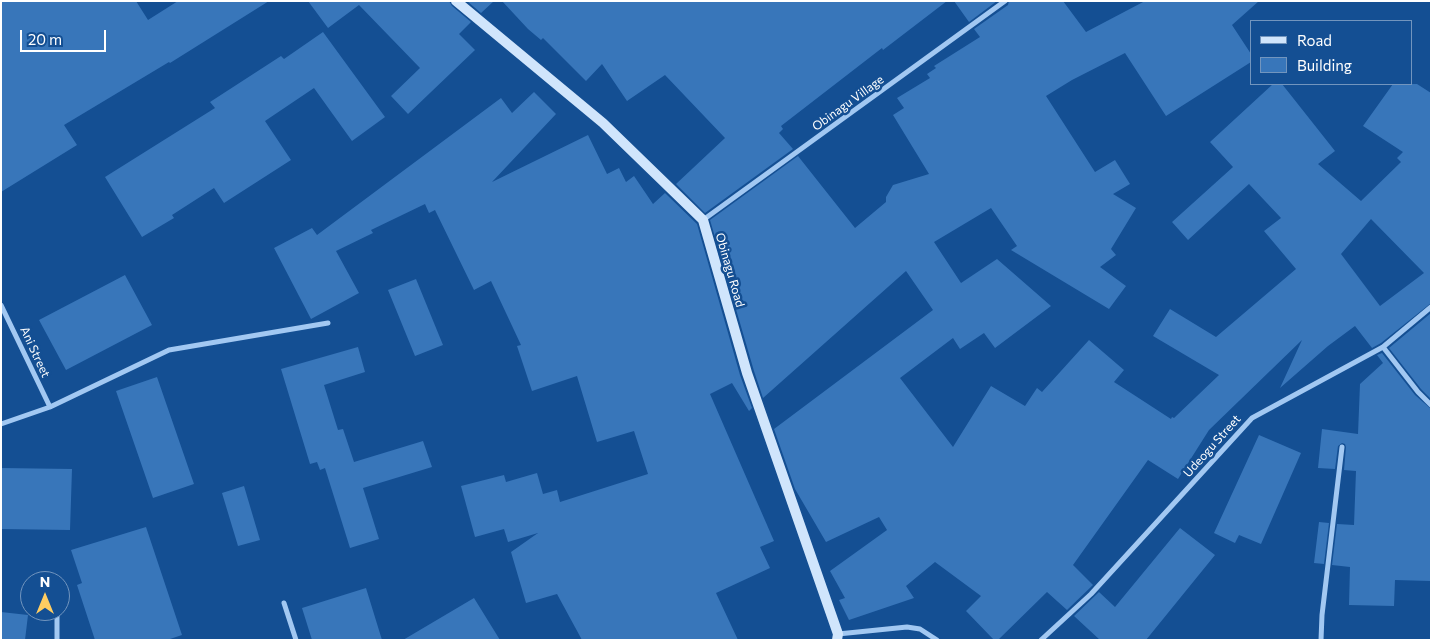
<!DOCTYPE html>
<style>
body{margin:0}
#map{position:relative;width:1432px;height:641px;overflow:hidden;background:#144f93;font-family:Commissioner,sans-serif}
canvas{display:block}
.frame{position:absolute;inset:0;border:2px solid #fff;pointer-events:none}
.legend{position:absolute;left:1250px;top:20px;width:162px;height:65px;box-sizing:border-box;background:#144f93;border:1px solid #7295be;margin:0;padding:6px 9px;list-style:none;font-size:15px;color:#fff}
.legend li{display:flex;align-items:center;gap:10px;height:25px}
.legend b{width:25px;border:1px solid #7295be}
.north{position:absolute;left:20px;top:571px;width:50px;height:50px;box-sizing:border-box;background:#144f93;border:1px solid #7295be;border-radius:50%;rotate:0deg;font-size:14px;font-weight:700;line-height:20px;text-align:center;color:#fff}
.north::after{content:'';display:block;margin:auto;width:18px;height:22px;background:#ffcd62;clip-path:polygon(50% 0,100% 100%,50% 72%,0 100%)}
.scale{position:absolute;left:20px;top:30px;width:86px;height:22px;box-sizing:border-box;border:2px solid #fff;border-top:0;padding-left:6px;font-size:15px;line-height:18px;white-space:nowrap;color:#fff;-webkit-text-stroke:4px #144f93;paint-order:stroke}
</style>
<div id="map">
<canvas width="1432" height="641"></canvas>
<div class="frame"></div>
<ul class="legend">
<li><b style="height:6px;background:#d0e5fc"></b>Road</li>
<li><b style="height:14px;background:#3876ba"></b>Building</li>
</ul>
<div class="north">N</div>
<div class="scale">20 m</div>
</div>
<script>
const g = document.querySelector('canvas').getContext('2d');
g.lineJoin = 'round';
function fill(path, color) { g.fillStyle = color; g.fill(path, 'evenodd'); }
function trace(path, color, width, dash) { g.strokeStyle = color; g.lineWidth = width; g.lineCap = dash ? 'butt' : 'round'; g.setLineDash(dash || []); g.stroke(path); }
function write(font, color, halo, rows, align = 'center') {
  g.font = font + ' Commissioner,sans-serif'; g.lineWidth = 5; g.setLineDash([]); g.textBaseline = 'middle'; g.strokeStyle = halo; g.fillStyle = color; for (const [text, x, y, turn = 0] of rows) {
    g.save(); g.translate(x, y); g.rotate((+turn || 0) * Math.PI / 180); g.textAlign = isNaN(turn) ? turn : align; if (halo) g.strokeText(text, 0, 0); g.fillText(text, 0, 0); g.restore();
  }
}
fill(new Path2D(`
 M1,1H136L148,20L178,1H269L170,63L169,62L64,125L77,145L1,192Z
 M308,1H449L452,6L471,22L459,34L475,50L408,114L391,96L420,68L359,5L328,28Z
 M467,1H494L481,13Z
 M502,1H947L883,50L882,48L781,126L783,129L779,133L793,149L705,213L676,184L725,138L665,75L627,101L602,64L586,81L543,38L541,40L528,29Z
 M954,1H997L969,22Z
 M1009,1H1063L1086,32L1145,1H1259L1232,25L1251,54V62L1166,116L1125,53L1072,80L1046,96L1095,172L1115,160L1130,184L1113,194L1136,208L1111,249L1116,255L1100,267L1126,286L1109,309L1011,250L1017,246L991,208L934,242L961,283L997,259L1051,306L995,348L984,333L960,349L953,338L900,378L953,447L991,386L1025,406L1037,388L1042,392L1089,340L1124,370L1114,382L1171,419L1172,417L1174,418L1219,375L1153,336L1170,309L1216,337L1296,269L1264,231L1281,218L1249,184L1188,240L1172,222L1233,167L1210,142L1273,84H1282L1335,151L1318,164L1361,201L1401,162L1397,158L1403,152L1363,126L1393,84H1417L1431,93V303L1381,343L1372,348L1355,326L1328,346L1280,388L1302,340L1209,430L1178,479L1148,460L1073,565L1093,585L1067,610L1047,592L998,640H994L966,611L981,596L935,562L906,586L914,598L849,620L839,600L845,598L830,571L887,530L879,517L826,542L795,489L774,429L933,310L906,271L763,398L754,371L710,220L798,156L855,228L886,202V197L893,185L929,174L893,115L904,108L897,98L930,78L927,74L936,68L934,66L980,37L974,29L1008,5ZM1371,219L1424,273L1380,306L1341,254Z
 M323,32L385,117L352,141L314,88L265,121L291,160L224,203L214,188L172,215L174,218L142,237L105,177L215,108L210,102L281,56L284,59Z
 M534,92L556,114L492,182L588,135L607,174L619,168L626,182L634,176L653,204L665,193L697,224L740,375L752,408L749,411L732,383L710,394L774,541L760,547L770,568L716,593L738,640H582L557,594L526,603L511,552L538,533L508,542L504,529L475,537L461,486L504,475L506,482L537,473L543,494L557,490L560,502L648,474L634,431L597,442L577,376L532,391L517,346L521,345L491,281L474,290L435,210L429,213L425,204L371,230L373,233L336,251L359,293L311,319L274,248L312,228L317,235L501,98L512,113Z
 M125,275L152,325L66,370L39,320Z
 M416,279L443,345L415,356L388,290Z
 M1431,313V399L1421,389L1389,348Z
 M358,347L365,372L324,385L338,430L343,429L354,462L423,441L432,467L363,488L379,539L350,548L325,468L320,470L317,462L310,464L281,369Z
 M1382,353L1415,395L1431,409V581L1395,580L1394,606L1349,605L1350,567L1332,565L1337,524L1354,525L1356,471L1344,470L1346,447L1345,444L1342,443L1338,446L1335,469L1318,468L1322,429L1358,434L1360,384L1383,363L1377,355Z
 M157,377L194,484L153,498L116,391Z
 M1259,435L1301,453L1261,544L1239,535L1235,543L1214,533Z
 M1,468L72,469L70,530L1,529Z
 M244,486L260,540L238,546L222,493Z
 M1319,522L1329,523L1324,564L1314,563Z
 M146,527L182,635L167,640H95L77,585L82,583L71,550Z
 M1180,528L1215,555L1146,640H1100L1074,616L1099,592L1115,607Z
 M366,588L382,640H312L302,608Z
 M474,598L500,640H403Z
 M1,612L28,615L25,640H1Z`), '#3876ba');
trace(new Path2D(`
 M703,220L1005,1
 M1,305L50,407
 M1383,347L1418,392L1431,405
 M1,424L50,407L169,350L328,323
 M284,603L296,640
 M838,634L907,627L920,629L937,640
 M57,640V611
 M1041,640L1091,594L1252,418L1383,347L1431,307
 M1321,640L1322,615L1342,447`), '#a2c8f2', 5);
trace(new Path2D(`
 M456,1L603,123L703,220L747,373L838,634L837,640`), '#d0e5fc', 10);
write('12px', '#fff', '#144f93', [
 ["Obinagu Village",848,103,-36],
 ["Obinagu Road",730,270,74],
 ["Ani Street",35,352,65],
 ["Udeogu Street",1212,446,-48]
]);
</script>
